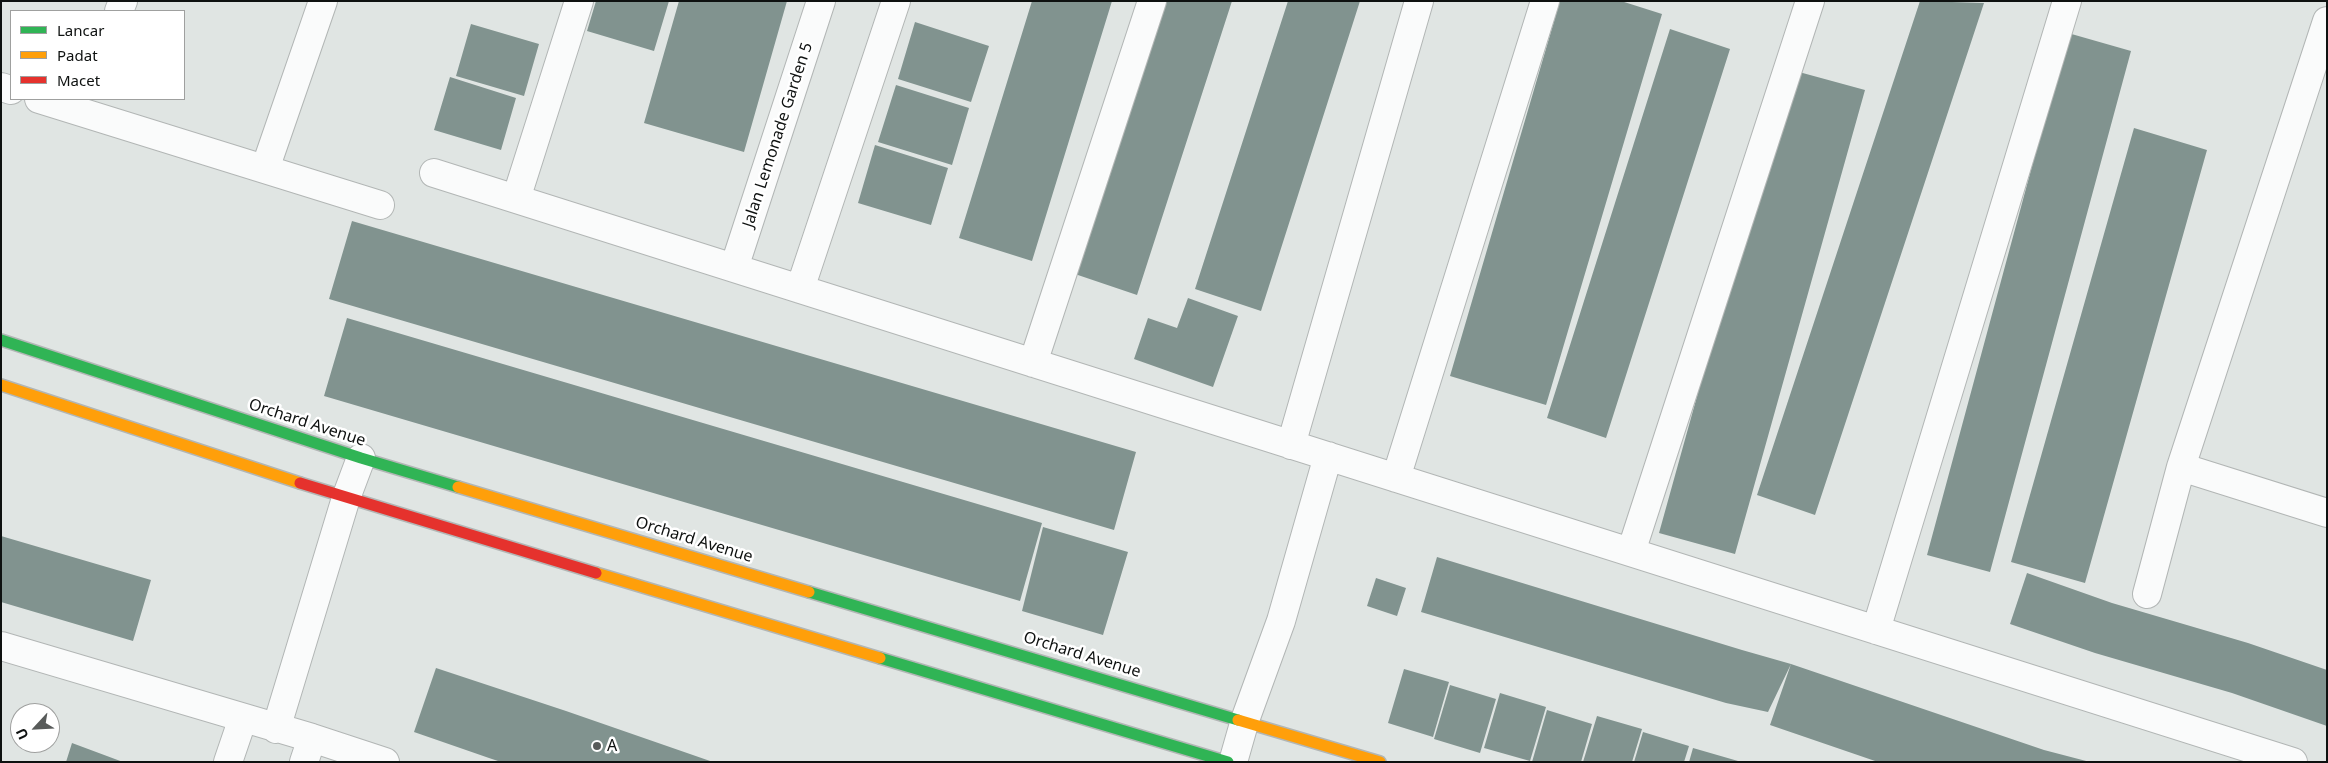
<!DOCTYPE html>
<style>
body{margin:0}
#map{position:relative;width:2328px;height:763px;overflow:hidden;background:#e0e5e3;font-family:"Noto Sans",sans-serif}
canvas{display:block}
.frame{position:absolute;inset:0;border:2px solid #0e1110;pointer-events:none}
.legend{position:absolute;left:10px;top:10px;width:175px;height:90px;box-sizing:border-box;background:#fff;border:1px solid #9fa09f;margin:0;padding:6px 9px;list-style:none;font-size:15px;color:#0e1110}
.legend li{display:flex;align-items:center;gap:10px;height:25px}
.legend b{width:25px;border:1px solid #9fa09f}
.north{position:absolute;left:10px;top:703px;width:50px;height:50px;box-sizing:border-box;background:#fff;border:1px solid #9fa09f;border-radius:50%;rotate:245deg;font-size:14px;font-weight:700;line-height:20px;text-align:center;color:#0e1110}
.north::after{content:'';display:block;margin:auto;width:18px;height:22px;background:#585b5a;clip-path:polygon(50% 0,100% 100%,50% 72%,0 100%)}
</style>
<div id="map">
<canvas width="2328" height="763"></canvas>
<div class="frame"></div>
<ul class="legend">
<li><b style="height:6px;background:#30b455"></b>Lancar</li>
<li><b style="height:6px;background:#ff9f0a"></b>Padat</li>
<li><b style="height:6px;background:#e5322d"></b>Macet</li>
</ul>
<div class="north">U</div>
</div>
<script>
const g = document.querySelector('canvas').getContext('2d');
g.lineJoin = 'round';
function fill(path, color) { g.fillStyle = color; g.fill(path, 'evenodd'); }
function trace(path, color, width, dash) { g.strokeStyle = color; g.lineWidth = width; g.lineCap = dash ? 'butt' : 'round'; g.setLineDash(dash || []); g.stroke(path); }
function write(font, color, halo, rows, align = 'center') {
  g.font = font + ' "Noto Sans",sans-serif'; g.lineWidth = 5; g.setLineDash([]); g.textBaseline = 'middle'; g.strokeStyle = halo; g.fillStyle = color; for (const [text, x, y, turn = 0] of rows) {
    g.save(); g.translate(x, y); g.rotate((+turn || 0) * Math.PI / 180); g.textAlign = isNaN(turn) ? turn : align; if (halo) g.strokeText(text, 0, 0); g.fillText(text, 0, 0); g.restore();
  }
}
fill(new Path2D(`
 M596,1H669L654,51L587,31Z
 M679,1H787L744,152L644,123Z
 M1032,1H1112L1032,261L959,238Z
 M1160,1H1232L1137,295L1072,273Z
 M1288,1H1360L1261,311L1195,289Z
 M1560,1H1621L1662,14L1546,405L1450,376Z
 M1920,1L1984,3L1815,515L1757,495Z
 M915,22L989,46L971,102L898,79Z
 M471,24L539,44L524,96L456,76Z
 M1670,29L1730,49L1606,438L1547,418Z
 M2068,33L2131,51L1990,572L1927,555Z
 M1788,69L1865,90L1735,554L1659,533Z
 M450,77L516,98L501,150L434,130Z
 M896,85L969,108L952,165L878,142Z
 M2134,128L2207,150L2085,583L2011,562Z
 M875,145L948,168L931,225L858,203Z
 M352,221L1136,452L1114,530L329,299Z
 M1188,298L1238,316L1213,387L1134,359L1148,318L1177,328Z
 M347,318L1042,523L1020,601L324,396Z
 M1043,527L1128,552L1103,635L1022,611Z
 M1,536L151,580L133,641L1,602Z
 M1437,557L1742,650L1791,664L1768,712L1726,703L1421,612Z
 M2027,573L2112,603L2248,643L2327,670V726L2232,693L2095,653L2010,624Z
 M1376,578L1406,588L1397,616L1367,606Z
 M1791,664L2044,750L2090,762H1878L1770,725Z
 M436,668L566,711L713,762H501L489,758L414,732Z
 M1404,669L1449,682L1433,737L1388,723Z
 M1450,685L1496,699L1480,753L1434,739Z
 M1500,693L1546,707L1530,761L1484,748Z
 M1547,710L1592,724L1581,762H1532Z
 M1597,716L1642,729L1632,762H1583Z
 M1643,732L1689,746L1684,762H1634Z
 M72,743L123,762H66Z
 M1693,748L1738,761V762H1689Z`), '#81938f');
const street = new Path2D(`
 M119,11L123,1
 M1,87L11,90
 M39,99L380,205
 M265,169L323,1
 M434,173L2293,762
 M516,199L579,1
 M734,268L821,1
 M800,289L896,1
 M1033,363L1152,1
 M1291,445L1419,1
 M2181,467L2327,513
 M1396,478L1545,1
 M1631,552L1810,1
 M2147,594L2181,467L2327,21
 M1876,630L2067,1
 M1,646L312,738L385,762
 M276,729L346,498L361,458
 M228,762L243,718
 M304,762L312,738
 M1233,762L1245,720L1281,621L1328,456`);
const fast = new Path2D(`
 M1,340L361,458L458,487
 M809,592L1238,720
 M880,658L1228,762`);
const slow = new Path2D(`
 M1,385L300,483
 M458,487L809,592
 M596,573L880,658
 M1238,720L1380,762`);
const jam = new Path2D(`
 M300,483L596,573`);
trace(street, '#b2b6b5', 30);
trace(fast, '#b2b6b5', 14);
trace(slow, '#b2b6b5', 14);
trace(jam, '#b2b6b5', 14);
trace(street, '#fafbfb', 28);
trace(fast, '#30b455', 11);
trace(slow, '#ff9f0a', 11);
trace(jam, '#e5322d', 11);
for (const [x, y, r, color] of [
 [597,746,5,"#585b5a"]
]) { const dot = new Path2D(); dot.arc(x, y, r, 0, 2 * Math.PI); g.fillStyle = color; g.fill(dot); trace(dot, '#fff', 2); }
write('16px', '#0e1110', '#fff', [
 ["Jalan Lemonade Garden 5",778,135,-72],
 ["Orchard Avenue",307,423,18],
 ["Orchard Avenue",694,540,17],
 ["Orchard Avenue",1082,655,17]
]);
write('16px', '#0e1110', '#fff', [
 ["A",607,746]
], 'left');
</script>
